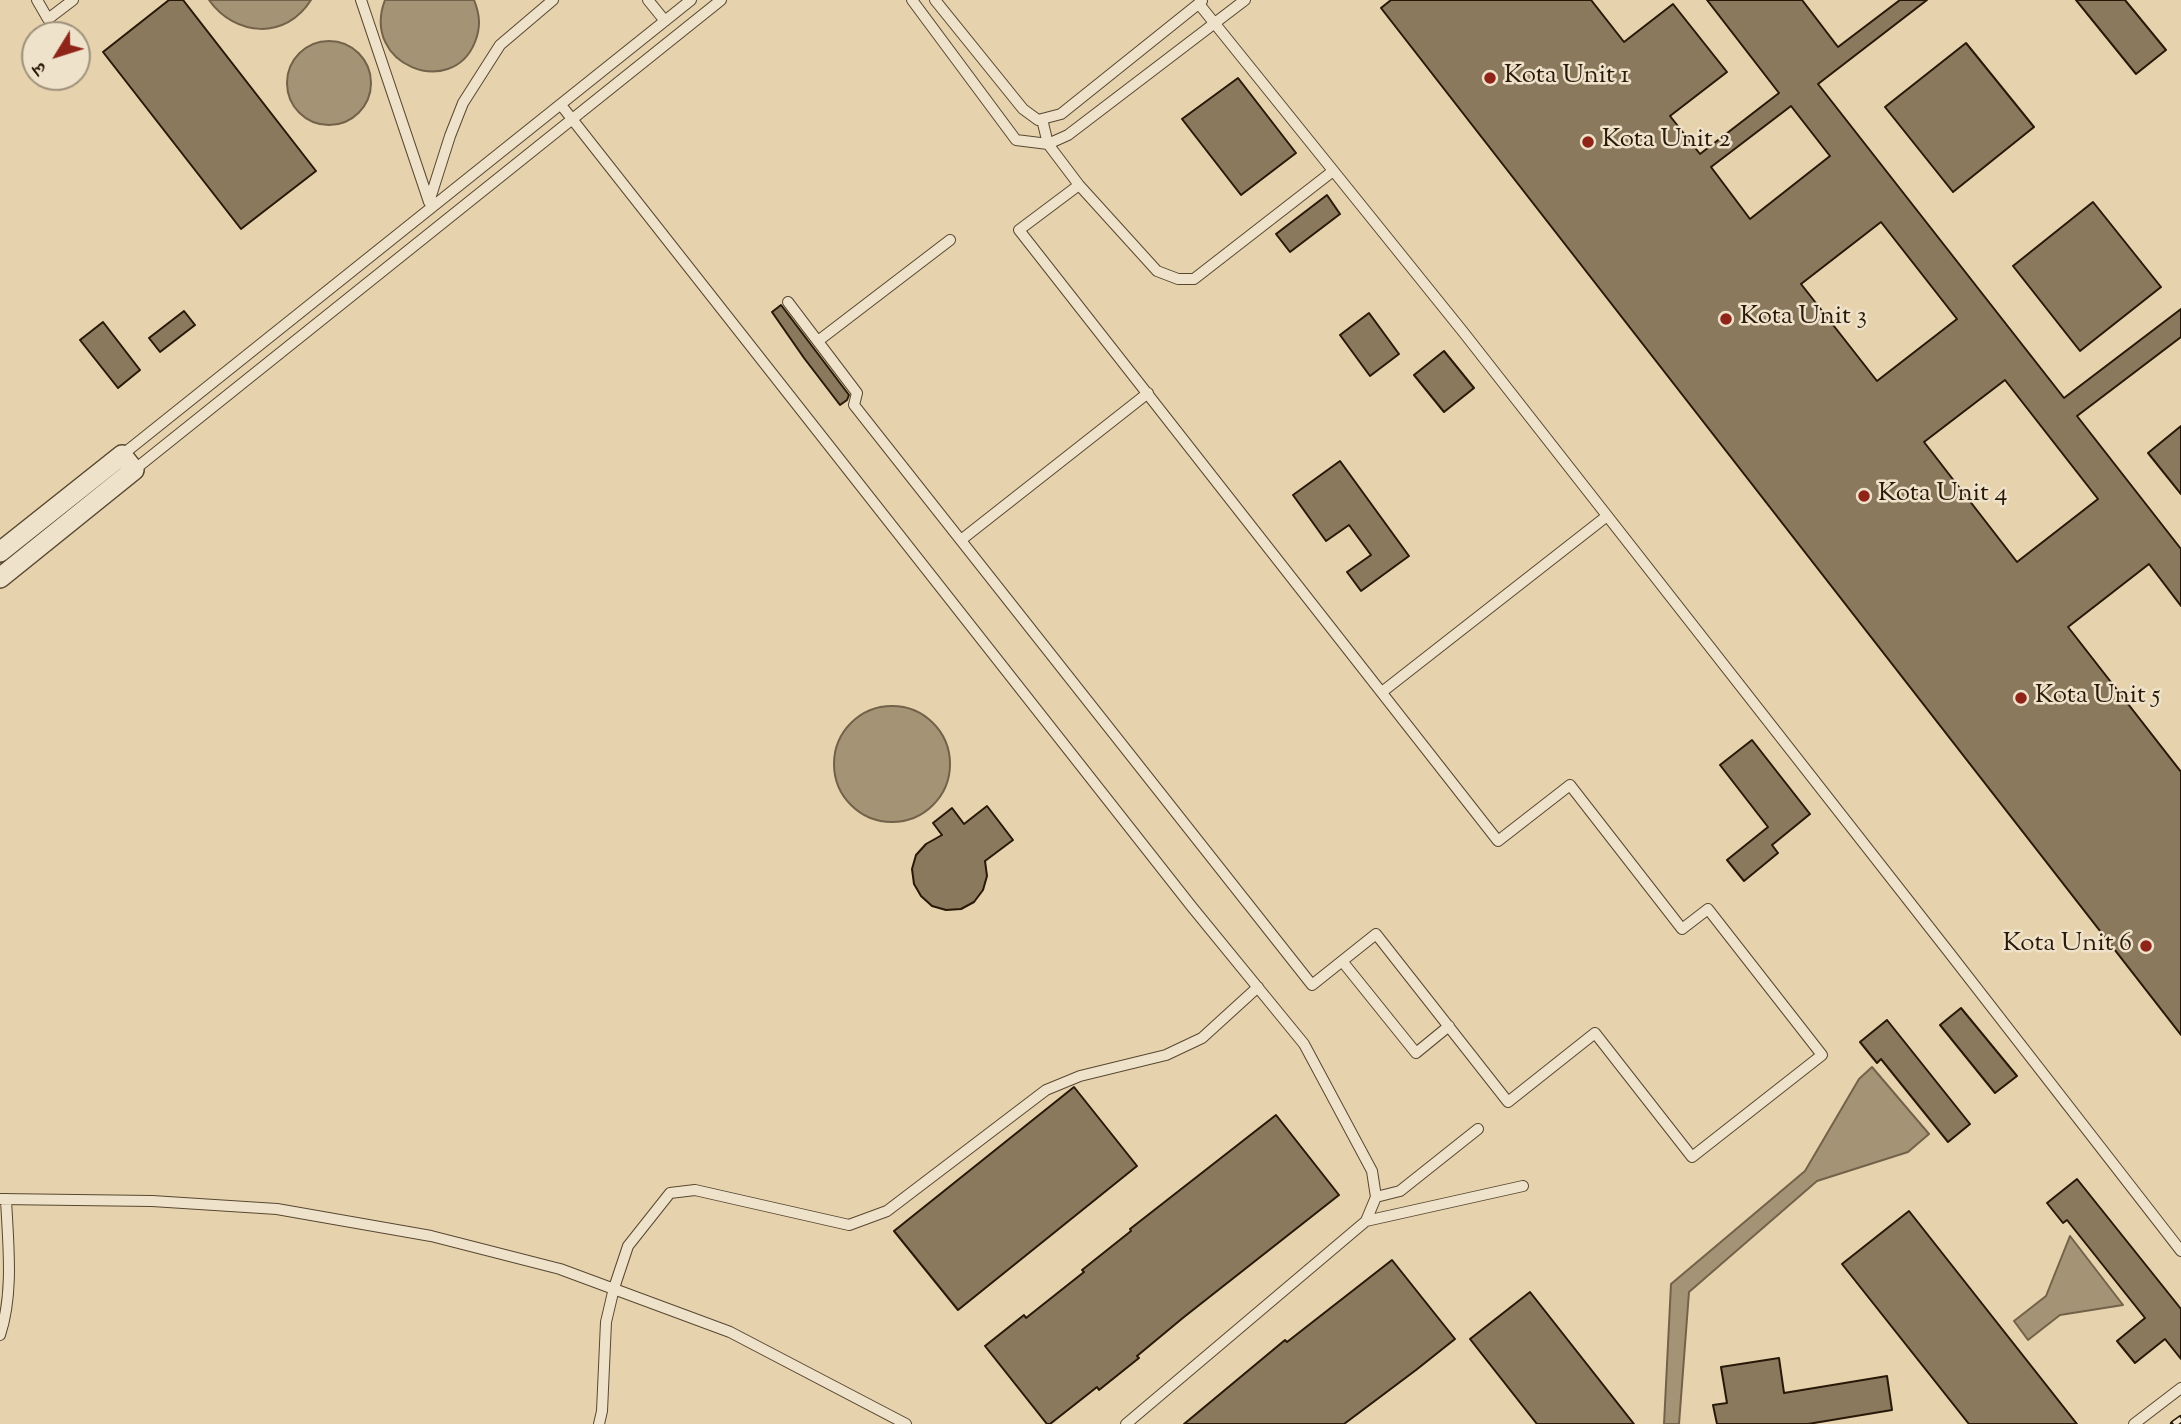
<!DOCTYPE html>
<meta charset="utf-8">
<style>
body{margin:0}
#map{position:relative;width:2181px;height:1424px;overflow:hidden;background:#e6d3ad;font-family:"Sorts Mill Goudy","Noto Serif Devanagari",serif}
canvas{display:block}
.north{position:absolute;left:21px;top:21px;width:70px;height:70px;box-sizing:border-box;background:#efe2ca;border:2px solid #9f917c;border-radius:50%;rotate:232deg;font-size:19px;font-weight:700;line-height:28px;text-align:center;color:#281808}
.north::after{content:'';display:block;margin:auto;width:24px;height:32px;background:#8f2418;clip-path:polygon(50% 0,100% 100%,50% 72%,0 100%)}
</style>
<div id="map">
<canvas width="2181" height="1424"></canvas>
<div class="north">उ</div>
</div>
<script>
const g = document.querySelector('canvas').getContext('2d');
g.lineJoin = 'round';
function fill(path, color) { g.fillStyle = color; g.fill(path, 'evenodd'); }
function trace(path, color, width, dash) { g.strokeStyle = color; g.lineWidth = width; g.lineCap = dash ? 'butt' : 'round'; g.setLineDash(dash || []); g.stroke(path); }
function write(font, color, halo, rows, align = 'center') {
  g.font = font + ' "Sorts Mill Goudy",serif'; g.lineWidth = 5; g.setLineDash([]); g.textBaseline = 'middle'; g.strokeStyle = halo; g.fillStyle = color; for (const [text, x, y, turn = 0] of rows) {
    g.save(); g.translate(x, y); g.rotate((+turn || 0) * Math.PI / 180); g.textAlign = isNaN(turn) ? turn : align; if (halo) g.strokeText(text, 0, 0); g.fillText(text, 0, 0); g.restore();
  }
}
const water = new Path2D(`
 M209,0H311C286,40 235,37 209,0Z
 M385,0H474C480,15 481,27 475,42C452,100 360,65 385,0Z
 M287 83a42 42 0 1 1 84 0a42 42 0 1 1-84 0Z
 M834 764a58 58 0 1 1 116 0a58 58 0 1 1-116 0Z
 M1872,1067L1929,1134L1908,1152L1817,1181L1689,1292L1679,1424H1664L1671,1284L1805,1171L1859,1079Z
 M2070,1236L2123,1305L2060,1315L2028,1340L2014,1321L2046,1296Z`);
fill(water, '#a59375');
trace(water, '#736249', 2);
const building = new Path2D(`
 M169,0H183L316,171L241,229L103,52Z
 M1391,0H1591L1624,42L1673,4L1727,72L1670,116L1700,154L1779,93L1707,0H1802L1838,47L1900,0H1927L1818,84L2064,398L2181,309V337L2077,416L2181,549V606L2149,564L2068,627L2181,772V1035L1381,8ZM1791,106L1830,156L1750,219L1711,167ZM1881,222L1957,319L1877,381L1801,284ZM2005,380L2098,499L2017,562L1924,442Z
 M2076,0H2125L2166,50L2136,74Z
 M1966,43L2034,127L1953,192L1885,107Z
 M1238,78L1296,153L1241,195L1182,119Z
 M1327,195L1340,214L1290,252L1276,234Z
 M2093,202L2161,287L2080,351L2013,266Z
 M781,305L849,395L847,400L840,405L804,358L772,312Z
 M184,311L195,325L160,352L149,338Z
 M1369,313L1399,354L1370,376L1340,335Z
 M103,322L140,370L118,388L80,340Z
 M1444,351L1474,388L1444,412L1414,375Z
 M2181,426V494L2148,453Z
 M1340,461L1409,556L1361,591L1347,572L1371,555L1349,525L1326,541L1293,495Z
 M1752,740L1810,814L1772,845L1778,853L1744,881L1727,860L1768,827L1720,765Z
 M987,806L1013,840L985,861L987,876L983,890L974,902L961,909L946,910L932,906L921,896L914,884L912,869L916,855L926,844L942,835L933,823L952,808L964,824Z
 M1961,1008L2017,1076L1995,1093L1940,1025Z
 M1887,1020L1970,1124L1948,1142L1881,1059L1877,1063L1860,1042Z
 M1074,1087L1137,1166L958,1310L894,1231Z
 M1276,1115L1339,1195L1184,1317L1137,1356L1139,1358L1099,1390L1097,1387L1050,1424H1047L985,1346L1024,1315L1026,1318L1084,1272L1082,1270L1131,1231L1130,1229Z
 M2077,1179L2181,1309V1359L2165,1339L2135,1363L2117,1341L2145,1318L2067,1220L2063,1223L2047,1203Z
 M1909,1211L2077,1424H1969L1842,1264Z
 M1392,1260L1455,1339L1416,1370L1344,1424H1184L1285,1340L1287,1342Z
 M1530,1292L1634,1424H1537L1470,1339Z
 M1779,1358L1784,1393L1887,1376L1892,1410L1808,1424H1717L1713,1405L1727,1403L1721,1367Z`);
fill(building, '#8b795e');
trace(building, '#281808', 2);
const lane = new Path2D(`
 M37,0L48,19L73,0
 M361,0L429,202
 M648,0L665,21
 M912,0L1016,140L1048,144L1068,135L1245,0
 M935,0L1023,109L1038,120L1061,114L1202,1
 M1199,4L1464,333L1948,951L2181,1251
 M561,105L1192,907L1304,1044L1372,1171L1376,1197L1366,1221L1126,1424
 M1042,119L1048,144L1079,185L1157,271L1178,279H1194L1333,171
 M429,202L450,136L463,103L500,45L553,0
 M788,302L857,393L854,405L1312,985L1376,934L1508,1102L1595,1033L1692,1157L1822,1055L1708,909L1682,929L1570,785L1498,841L1019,230L1079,185
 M818,341L950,240
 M122,455L691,0
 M134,470L721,0
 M961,540L1148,393
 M1382,692L1607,516
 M1342,961L1416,1053L1449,1026
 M1376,1197L1400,1191L1478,1129
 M0,1199L152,1201L277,1209L431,1236L560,1269L730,1332L906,1424
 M1366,1221L1523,1186
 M0,1335C14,1293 8,1243 6,1199
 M599,1424L602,1411L606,1322L614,1288L628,1246L670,1193L695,1190L849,1225L887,1211L1046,1090L1080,1076L1166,1055L1202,1038L1258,987
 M2134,1424L2181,1388`);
const street = new Path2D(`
 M0,552L122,455L134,470L0,578`);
trace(lane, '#584731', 12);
trace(street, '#584731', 22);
trace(lane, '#efe2ca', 10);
trace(street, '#efe2ca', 19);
const rail = new Path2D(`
 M2174,1424L2181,1419`);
trace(rail, '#281808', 8);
trace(rail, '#efe2ca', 5, [16]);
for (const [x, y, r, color] of [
 [1490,78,7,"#8f2418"],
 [1588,142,7,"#8f2418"],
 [1726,319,7,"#8f2418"],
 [1864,496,7,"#8f2418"],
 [2021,698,7,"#8f2418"],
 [2146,946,7,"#8f2418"]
]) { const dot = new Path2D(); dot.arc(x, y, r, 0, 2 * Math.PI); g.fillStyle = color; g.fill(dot); trace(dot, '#efe2ca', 2.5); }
write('26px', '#281808', '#efe2ca', [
 ["Kota Unit 1",1504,78],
 ["Kota Unit 2",1602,142],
 ["Kota Unit 3",1740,319],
 ["Kota Unit 4",1878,496],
 ["Kota Unit 5",2035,698],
 ["Kota Unit 6",2132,946,"right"]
], 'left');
</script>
